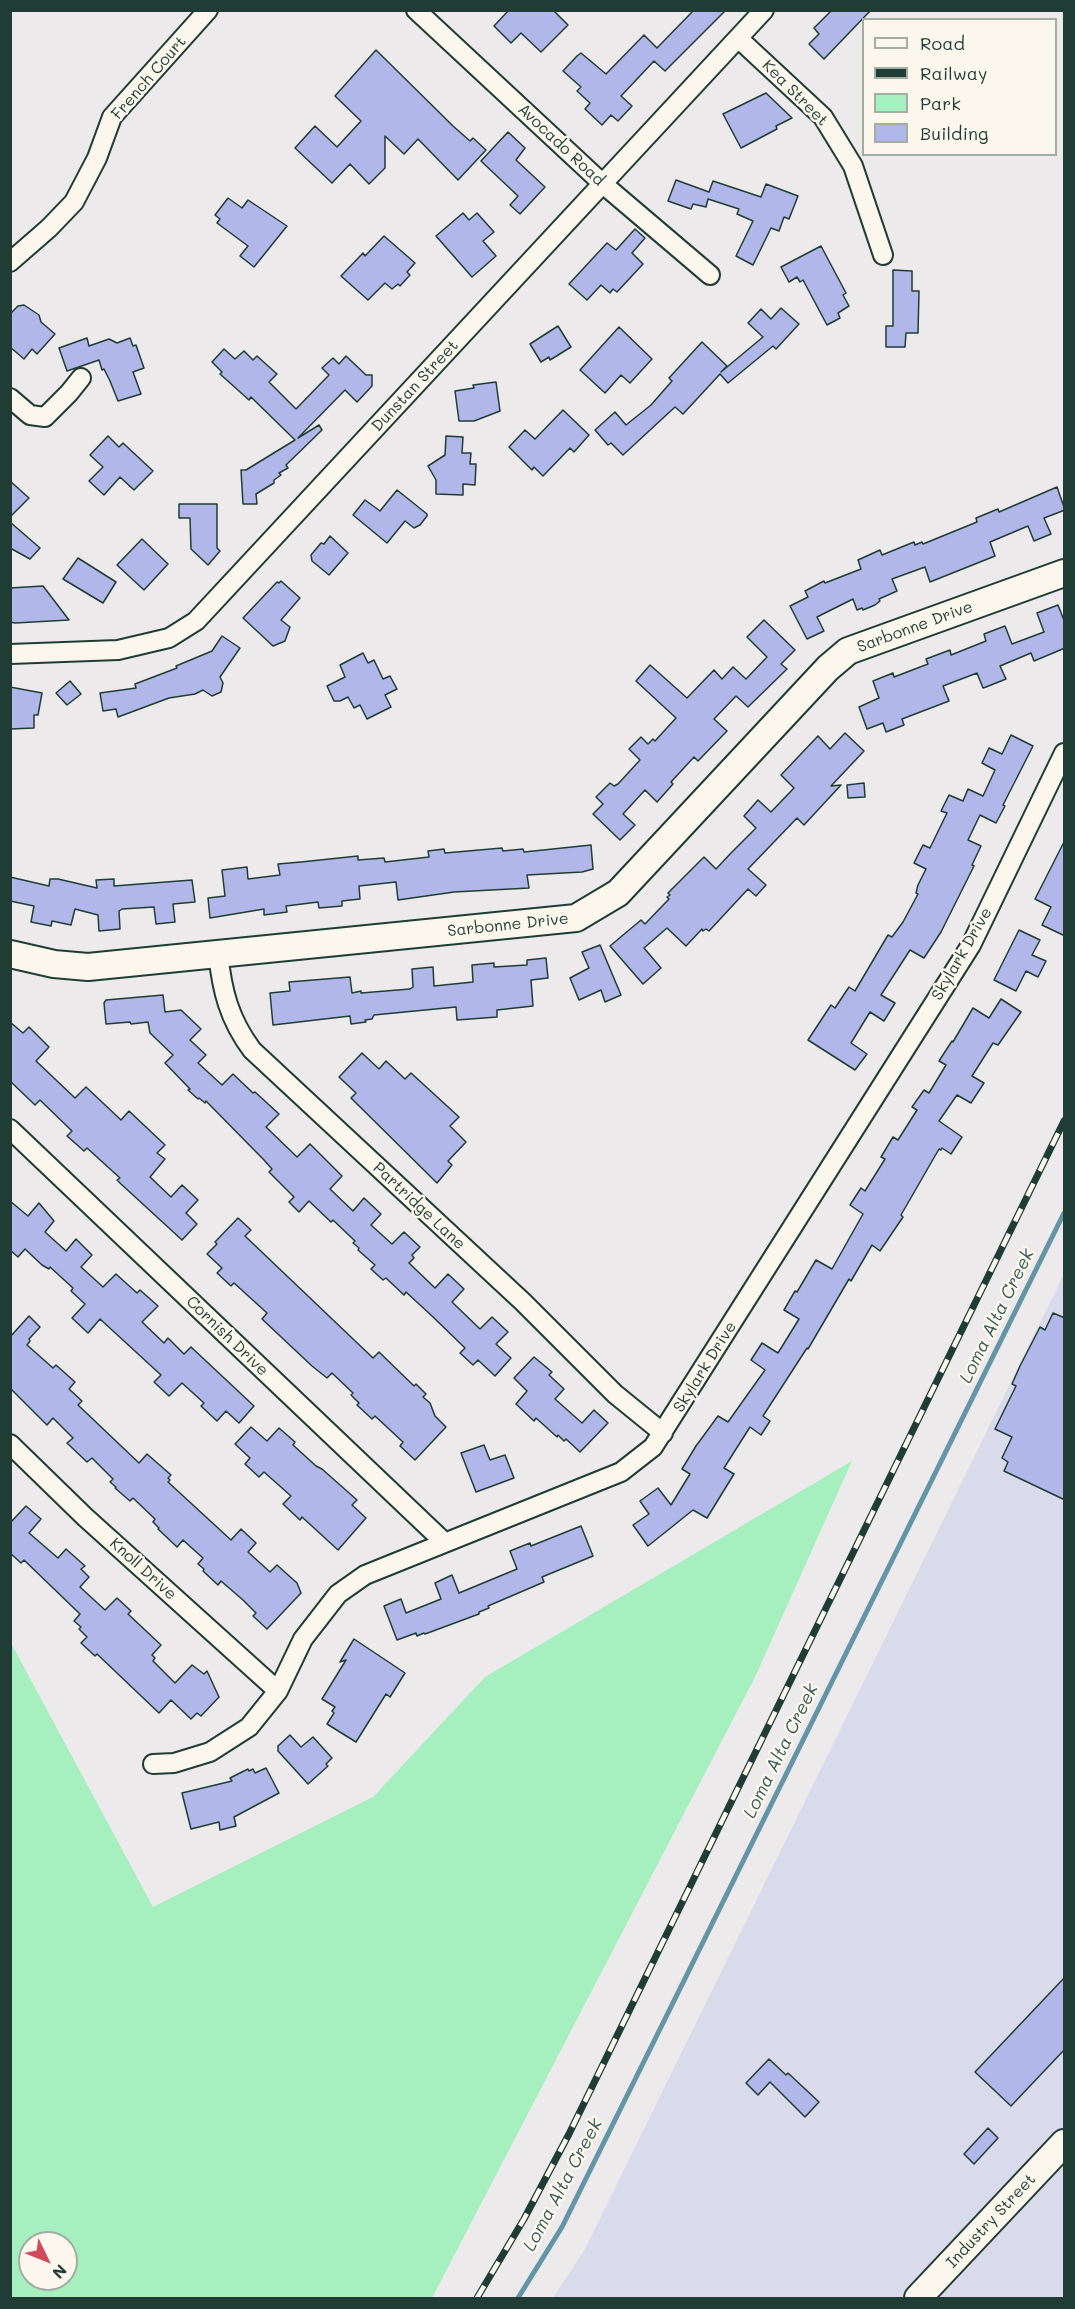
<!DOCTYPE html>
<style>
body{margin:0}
#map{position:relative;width:1075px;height:2309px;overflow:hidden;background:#eceaeb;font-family:Mali,sans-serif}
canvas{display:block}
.frame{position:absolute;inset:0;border:12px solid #1f3d34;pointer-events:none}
.legend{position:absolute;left:862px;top:18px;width:195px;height:138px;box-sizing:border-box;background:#fbf7ec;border:2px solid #a3ada2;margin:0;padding:8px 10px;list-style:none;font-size:18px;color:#1f3d34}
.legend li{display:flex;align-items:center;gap:12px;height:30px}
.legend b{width:30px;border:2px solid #a3ada2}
.north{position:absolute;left:18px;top:2231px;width:60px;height:60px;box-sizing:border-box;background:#fbf7ec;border:2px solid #a3ada2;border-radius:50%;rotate:133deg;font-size:16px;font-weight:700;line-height:24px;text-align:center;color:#1f3d34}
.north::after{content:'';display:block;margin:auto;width:21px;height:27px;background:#d1495b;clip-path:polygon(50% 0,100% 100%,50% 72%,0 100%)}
</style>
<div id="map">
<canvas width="1075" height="2309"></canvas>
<div class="frame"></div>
<ul class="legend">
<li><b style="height:8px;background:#fbf7ec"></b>Road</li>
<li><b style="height:8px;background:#1f3d34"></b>Railway</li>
<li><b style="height:16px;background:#a6f0bf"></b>Park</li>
<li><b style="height:16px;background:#b1b8e9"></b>Building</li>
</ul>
<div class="north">N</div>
</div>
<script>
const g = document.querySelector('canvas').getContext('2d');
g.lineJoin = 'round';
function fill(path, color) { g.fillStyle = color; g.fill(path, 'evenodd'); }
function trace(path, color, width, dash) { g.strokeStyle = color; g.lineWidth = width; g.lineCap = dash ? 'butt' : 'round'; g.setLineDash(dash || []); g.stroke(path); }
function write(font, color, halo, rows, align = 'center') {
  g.font = font + ' Mali,sans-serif'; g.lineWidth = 5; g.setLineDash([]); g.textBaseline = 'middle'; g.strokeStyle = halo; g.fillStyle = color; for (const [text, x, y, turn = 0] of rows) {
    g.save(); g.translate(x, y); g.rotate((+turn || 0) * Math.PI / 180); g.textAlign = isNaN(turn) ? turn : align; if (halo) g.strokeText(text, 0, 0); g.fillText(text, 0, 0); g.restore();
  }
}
fill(new Path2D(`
 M1064,1274V2298H553L585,2249Z`), '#dadbea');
fill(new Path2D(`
 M852,1461L755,1677L432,2298H11V1643L153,1907L373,1797L485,1677ZM30,2243H66V2279H30Z`), '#a6f0bf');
trace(new Path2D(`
 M518,2298L562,2227L1064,1213`), '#6395a6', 5);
const building = new Path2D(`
 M509,10H553L568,25L541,52L521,33L511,43L494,26Z
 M694,10H726L665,71L654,61L621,96L632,106L618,121L611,115L602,125L585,109L590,103L577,91L581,87L563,71L577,56L581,53L606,74L644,35L657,48Z
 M832,10H871L824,59L809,44L819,34L814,28Z
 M376,50L453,126L470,141L473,138L486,150L458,180L418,139L404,154L385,136V168L369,184L350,164L332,183L295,148L315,126L337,147L361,121L335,96Z
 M766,93L792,118L776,126L777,129L741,148L723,114Z
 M508,132L525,148L516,160L545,187L520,214L510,205L518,196L481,161Z
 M676,180L709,192L713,181L761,197L766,184L798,196L789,219L784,217L779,231L771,228L753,265L736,256L753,221L737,214L739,209L708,199L706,207L693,204L691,209L668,201Z
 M228,198L242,208L248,200L287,226L254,267L240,256L248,246L217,223L220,219L215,215Z
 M463,213L469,220L477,213L494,232L483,241L496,256L472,277L436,236Z
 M635,229L645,238L632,253L643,264L617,292L613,289L610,293L601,285L587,300L569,284L607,243L616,250Z
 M384,236L415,263L407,272L410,275L400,286L398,284L392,289L385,283L368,300L341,276L363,253L365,256Z
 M821,246L846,293L843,295L849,306L838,313L840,318L827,325L803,280L800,282L797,277L789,282L781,267Z
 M893,270L912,271V291H919L918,333H906L905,347H886V326H893Z
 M24,305L39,315L41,322L55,334L37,354L32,349L24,359L10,347V314L18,306Z
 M781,308L799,324L776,349L773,346L728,383L720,374L683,414L675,407L623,455L611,443L608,445L595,430L615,412L626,425L651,405L672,381L669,378L702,342L727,366L721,372L763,337L748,323L761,309L771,319Z
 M558,326L571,347L550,360L549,357L541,362L530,344Z
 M619,327L652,359L630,383L621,375L605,393L580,370Z
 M87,338L89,346L109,339L117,343L130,338L133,346L136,345L144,368L133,372L141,394L118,401L110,381L104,369L102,370L99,360L67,371L59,348Z
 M224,349L235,359L244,351L253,360L257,356L277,374L269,382L296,409L329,375L322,368L333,358L339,364L346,356L366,375H372V386L357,402L345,390L298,438L319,425L322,430L286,465L288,468L279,473L281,475L274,480V483L256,494L257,504H243L241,470H246L295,440L251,397L249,400L220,374L222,372L212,362Z
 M496,382L500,411L474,421H459L455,391L474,388L473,385Z
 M563,410L589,435L574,452L570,448L543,476L534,467L532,470L509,447L525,430L535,439Z
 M108,436L119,447L123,443L153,471L134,490L120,477L104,495L89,481L103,467L90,455Z
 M446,436L463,437L462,453H471L470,464H476L475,485L463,484V495L436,494V480L428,466L445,455Z
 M10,481L29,498L10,517Z
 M1057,487L1065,510L1044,518L1051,534L1034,541L1028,526L990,542L995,556L930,582L925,567L892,579L897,591L879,599L880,601L875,605L863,610L862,608L857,610L853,599L817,617L824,631L807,639L790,606L808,597L805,591L824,581L825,583L861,569L858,560L880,550L882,555L914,542L915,545L922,542L923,544L977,522L976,518L998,509L999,512Z
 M397,490L427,514V516L420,525L414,528L405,521L387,543L353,515L365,500L380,511Z
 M179,504H217V548L220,551L208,565L191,549L190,518H179Z
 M10,522L40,548L30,559L10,548Z
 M330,536L348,553L329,575L312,561L311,555L321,543L324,544Z
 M142,539L168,564L144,590L117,565Z
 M78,558L116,582L103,603L63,579Z
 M281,581L300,598L281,620L290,627L285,641L273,646L243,618L277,582L279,583Z
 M43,586L69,620L15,623L10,622V588Z
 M1058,605L1065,623V648L1034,661L1031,653L1000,666L1006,679L986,687L983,688L977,673L943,686L949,701L902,719L904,725L886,732L883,723L867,729L859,707L879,698L873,681L893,673L894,677L928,664L926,659L950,650L951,655L986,641L984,634L1005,626L1012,644L1044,632L1037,613Z
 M764,620L795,650L781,664L787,669L748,707L736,696L714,719L727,731L698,761L694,757L671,782L673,784L657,802L645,790L623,814L635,825L620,840L593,814L603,804L596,797L610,783L614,786L618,784L640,760L629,749L641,737L648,744L653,739L655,741L676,718L636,681L650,665L687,698L714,670L722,679L733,667L746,679L767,657L747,637Z
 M222,636L240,648L220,677L223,683L221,692L212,696L203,690L195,694L169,698L118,717L116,709L103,711L100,693L136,688L135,684L177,668L176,666L212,651Z
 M363,653L368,663L374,660L383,679L390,676L397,689L385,695L391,707L367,719L360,705L354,708L348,697L340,701H334L327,686L345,677L340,665Z
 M70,681L81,694L67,705L56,693Z
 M10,687L42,693L38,715H34V728L10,729Z
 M845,733L864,751L831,786L841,785L804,825L797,818L748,869L766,885L756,896L748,889L709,931L706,929L703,931L702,929L686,946L667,928L644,948L661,968L643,984L610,946L641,920L645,924L669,899L667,897L670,895L668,893L704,857L716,869L731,853L756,828L744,816L758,800L771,812L794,788L781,775L818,736L830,749Z
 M1011,735L1033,746L1003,805L1005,806L996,823L980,815L968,840L981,846L972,865L974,866L941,932L924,958L910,950L881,995L895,1003L884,1021L870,1012L851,1043L867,1054L855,1070L808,1040L831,1005L835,1008L849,987L855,991L888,935L892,937L903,922L918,894L916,893L918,885L926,869L914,863L923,845L930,848L947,813L941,811L949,795L963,801L968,789L983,796L995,770L982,763L989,748L1002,754Z
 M864,783L865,797L848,798L847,785Z
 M1065,840V936L1042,925L1051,907L1035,899Z
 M591,845L593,869L582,872L527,875L529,888L454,892L398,900L396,882L359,886L360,899L342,901V906L319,908L318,902L286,906L287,912L264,915V909L210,918L208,898L225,896L222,870L247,867L248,879L280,875L278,864L301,862L358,856V860L384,858L385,862L429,857L428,851L444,849L445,853L502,848L503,851L523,849L524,852Z
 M10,877L49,886L50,879H58L97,888L96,880L114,879V886L192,880L195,902L173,904L175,922L156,924L154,907L122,909L119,911L120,929L99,931L98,915L75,909L71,925L52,921L51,926L31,922L34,906L10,901Z
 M1019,930L1040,940L1032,955L1046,961L1038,977L1026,971L1016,991L994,980Z
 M600,945L621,995L605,1002L601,990L579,1000L570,978L589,968L582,952Z
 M546,958L548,978L531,980L533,1006L497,1010V1017L457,1020L456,1007L374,1015L372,1019L365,1020L366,1022L351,1024L350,1016L273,1025L270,993L290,991L289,982L350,977L352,993L361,991V993L410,989L413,987L412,969L433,967L434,986L473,982L472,965L494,963V967L527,965V960Z
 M163,995L165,1012L181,1010L201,1029L190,1040L206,1055L198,1063L222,1085L233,1074L253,1093L255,1092L279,1114L266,1127L297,1157L310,1144L342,1176L330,1189L353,1211L364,1198L381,1214L371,1225L392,1244L404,1232L420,1247L412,1255L414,1258L409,1263L435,1288L448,1274L464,1289L452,1302L480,1329L492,1317L508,1332L496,1344L511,1358L495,1376L478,1360L473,1365L460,1353L465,1348L432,1316L406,1292L404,1295L386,1278L383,1280L371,1269L375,1265L358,1250L359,1248L353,1243L355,1241L333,1220L331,1222L309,1201L299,1212L289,1202L294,1197L269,1172L272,1169L264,1160L206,1101L205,1103L199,1098L198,1099L188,1090L190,1089L165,1063L173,1055L150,1033L148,1022L131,1024L130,1022L106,1024L104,1003L106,1000Z
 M1001,999L1021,1012L998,1045L993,1043L972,1076L984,1083L971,1103L957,1095L939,1121L962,1137L951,1154L942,1148L941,1150L939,1149L901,1215L903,1217L880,1251L872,1245L851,1281L849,1279L808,1349L807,1348L763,1416L770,1421L761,1435L750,1427L724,1468L734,1474L707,1518L693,1510L648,1546L633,1525L649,1514L640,1501L658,1488L671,1505L690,1474L682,1469L696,1446L718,1416L728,1422L765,1370L751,1360L762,1343L778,1353L799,1319L784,1310L795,1291L797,1292L816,1260L832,1269L863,1214L850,1205L861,1188L865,1191L885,1159L881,1157L893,1137L898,1140L917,1110L912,1107L924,1090L929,1093L946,1065L939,1061L952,1041L953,1042L973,1008L989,1018Z
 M10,1022L23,1033L29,1027L49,1047L36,1061L75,1098L86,1087L121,1120L129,1111L165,1145L157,1153L165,1159L150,1177L171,1197L182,1185L198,1200L186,1213L197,1224L182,1240L121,1184L117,1180L120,1178L87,1148L84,1151L67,1136L72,1131L40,1100L35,1105L10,1081Z
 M362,1053L379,1069L386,1061L405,1079L411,1073L459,1117L450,1126L466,1142L448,1161L452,1165L437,1183L351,1098L356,1093L339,1077Z
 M10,1201L28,1216L39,1203L54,1221L45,1232L66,1251L76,1239L92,1255L81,1267L103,1287L116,1274L137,1293L140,1290L158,1306L142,1322L164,1343L168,1338L184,1354L191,1347L254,1406L239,1423L226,1411L217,1421L201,1406L204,1403L182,1383L169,1396L154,1382L161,1375L100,1319L88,1333L72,1318L85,1304L71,1291L73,1288L50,1267L49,1269L42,1265L25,1249L18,1257L10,1250Z
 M238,1218L251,1230L245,1236L373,1358L379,1352L414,1386L416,1384L426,1394L423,1397L430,1403L435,1416L446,1427L415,1460L400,1446L403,1442L375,1416L372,1419L357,1405L359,1403L351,1395L353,1393L332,1373L327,1378L312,1366L262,1319L267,1313L234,1283L231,1286L217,1273L222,1268L207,1254L217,1244L215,1242Z
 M1053,1313L1065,1318V1500L1004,1471L1008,1462L1002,1458L1012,1437L995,1429L1016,1386L1012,1384L1020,1366L1040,1327L1045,1330Z
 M29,1316L40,1327L29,1339L30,1341L27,1345L53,1368L56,1365L75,1382L69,1389L82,1401L78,1405L139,1463L147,1454L171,1475L168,1478L170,1480L168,1482L231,1540L241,1529L256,1543L248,1552L270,1572L277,1565L297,1583L301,1593L267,1629L253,1616L256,1613L243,1600L221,1581L218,1585L203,1571L204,1569L198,1564L203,1558L183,1540L177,1547L158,1529L159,1528L153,1522L155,1519L133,1498L130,1501L115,1488L116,1487L110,1482L113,1479L92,1458L87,1462L67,1443L73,1438L53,1418L47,1425L10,1388V1337Z
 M534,1357L552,1372L549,1375L564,1389L555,1399L582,1423L594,1410L608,1423L580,1452L566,1439L564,1441L558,1435L557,1437L536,1418L534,1421L516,1404L527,1391L514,1378Z
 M251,1427L267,1441L279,1428L295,1442L293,1445L316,1466L322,1469L357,1500L352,1505L366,1518L338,1550L302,1517L300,1520L283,1504L291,1496L264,1472L259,1477L245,1464L250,1458L235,1444Z
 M484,1445L490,1460L505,1455L514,1478L476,1492L461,1453Z
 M26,1506L41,1519L29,1533L58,1558L66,1549L85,1566L81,1569L89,1577L80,1587L105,1610L117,1598L131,1611L128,1614L161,1645L152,1655L155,1658L153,1661L175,1683L192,1665L204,1674L207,1671L219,1697L201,1716L197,1713L191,1719L171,1700L159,1713L97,1654L95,1656L81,1643L87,1637L79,1629L81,1627L74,1621L80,1614L24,1560L21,1563L10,1553V1523Z
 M581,1526L593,1556L542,1577L544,1582L488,1606L489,1608L479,1612V1614L425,1634L424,1633L417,1636L416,1633L397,1640L384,1606L401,1599L406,1613L441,1599L435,1583L452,1575L459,1593L517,1569L510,1551L530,1543L531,1546Z
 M354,1639L405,1673L390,1697L386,1694L356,1742L327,1724L334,1713L332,1711L335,1707L322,1699L346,1660L340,1662Z
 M290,1735L301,1747L313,1737L332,1758L326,1764L328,1766L308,1784L278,1751V1746Z
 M266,1768L279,1793L234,1817L236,1826L220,1830L219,1822L191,1829L182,1793L232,1781L230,1778L248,1769L249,1771L253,1769L255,1773Z
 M1065,1977V2049L1011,2106L975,2072Z
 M769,2059L786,2075L788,2073L819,2102L805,2117L770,2082L758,2095L746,2083Z
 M988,2128L998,2138L974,2164L964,2154Z`);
fill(building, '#b1b8e9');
trace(building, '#1f3d34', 1.5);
const street = new Path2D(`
 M416,10L603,184L710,275
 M738,38L823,117L853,166L883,255
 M10,262L49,228L74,202L97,158L112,117L208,10
 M10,398L30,415L45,417L69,393L81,378
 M10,654L118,650L169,638L196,621L764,10
 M218,953C222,991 229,1019 252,1050L523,1302L615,1394L663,1433
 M10,1129L444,1542
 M10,1444L85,1517L278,1691
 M153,1764L174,1763L210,1752L249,1727L278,1691L303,1639L338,1594L365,1575L621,1472L653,1447L971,945L1064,753`);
const secondary = new Path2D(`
 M10,954L54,964L88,967L576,918L618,893L828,668L848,651L1064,573
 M918,2298L1064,2143`);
trace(street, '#1f3d34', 22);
trace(secondary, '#1f3d34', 30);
trace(street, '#fbf7ec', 18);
trace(secondary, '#fbf7ec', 26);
const rail = new Path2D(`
 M477,2298L524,2219L569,2134L1064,1121`);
trace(rail, '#1f3d34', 7);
trace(rail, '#fbf7ec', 4.5, [14]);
write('16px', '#1f3d34', '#fbf7ec', [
 ["French Court",149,78,-49],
 ["Kea Street",795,93,45],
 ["Avocado Road",561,145,43],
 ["Dunstan Street",415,386,-47],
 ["Sarbonne Drive",915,627,-20],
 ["Sarbonne Drive",508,925,-6],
 ["Skylark Drive",962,954,-60],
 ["Partridge Lane",419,1206,43],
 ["Cornish Drive",227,1336,44],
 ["Skylark Drive",705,1367,-58],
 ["Knoll Drive",143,1569,42],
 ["Industry Street",991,2221,-47]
]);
write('italic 18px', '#365a5a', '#fbf7ec', [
 ["Loma Alta Creek",997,1316,-64],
 ["Loma Alta Creek",781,1751,-64],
 ["Loma Alta Creek",563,2185,-62]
]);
</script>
